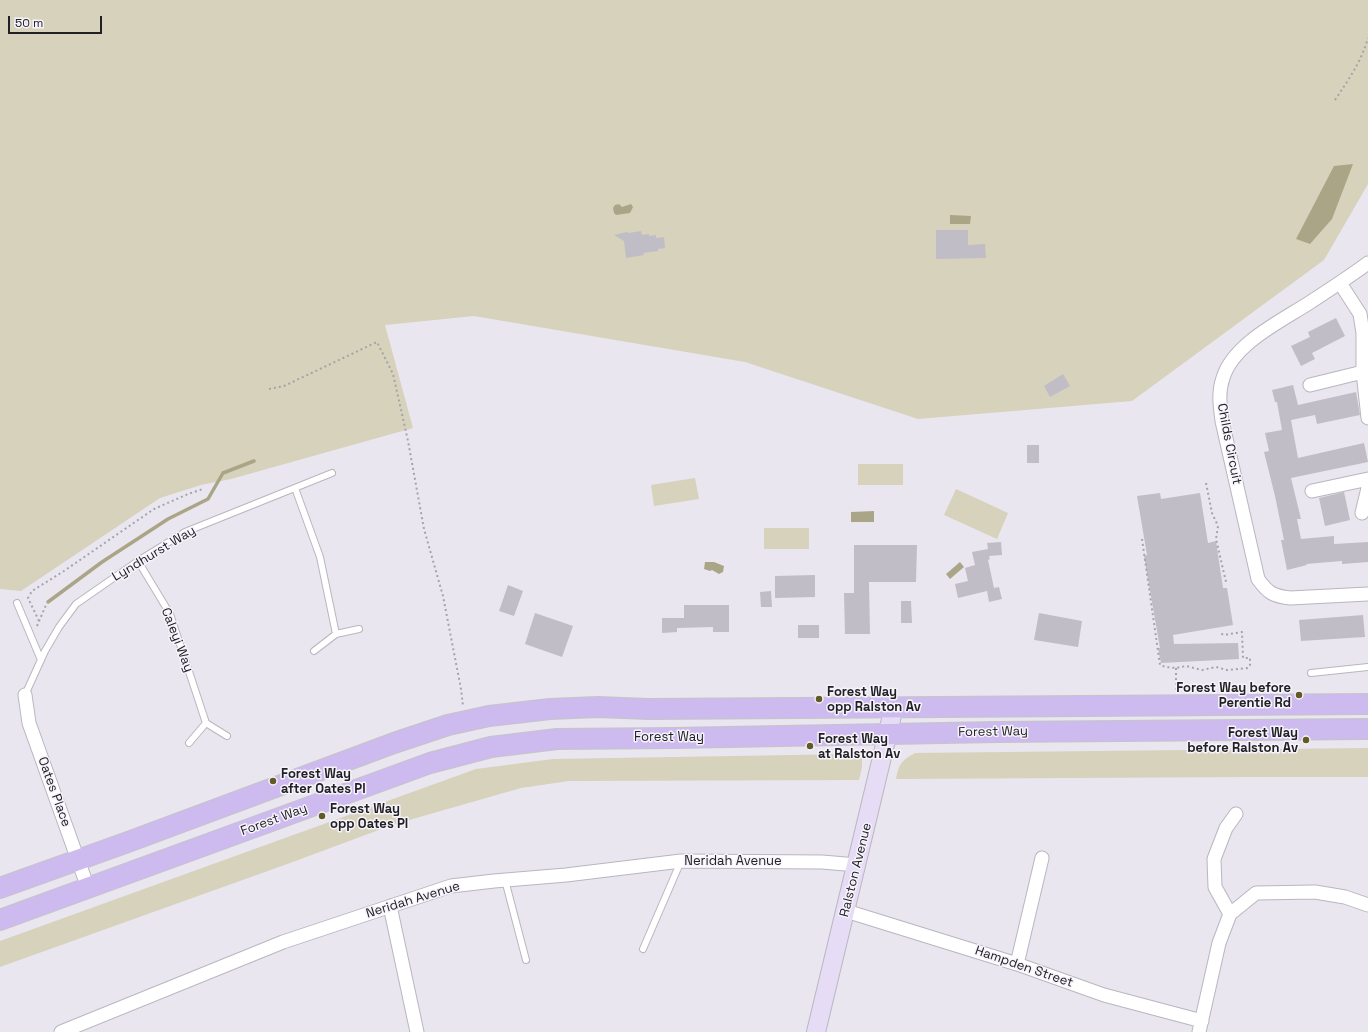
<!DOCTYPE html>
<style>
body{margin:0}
#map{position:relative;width:1368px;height:1032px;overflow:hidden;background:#e9e6ef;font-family:"Space Grotesk",sans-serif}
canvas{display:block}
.scale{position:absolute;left:8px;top:16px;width:94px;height:18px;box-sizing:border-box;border:2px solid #212023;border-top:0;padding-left:5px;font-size:12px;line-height:14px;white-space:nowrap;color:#212023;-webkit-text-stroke:3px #f6f3fc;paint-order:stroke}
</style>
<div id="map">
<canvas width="1368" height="1032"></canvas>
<div class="scale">50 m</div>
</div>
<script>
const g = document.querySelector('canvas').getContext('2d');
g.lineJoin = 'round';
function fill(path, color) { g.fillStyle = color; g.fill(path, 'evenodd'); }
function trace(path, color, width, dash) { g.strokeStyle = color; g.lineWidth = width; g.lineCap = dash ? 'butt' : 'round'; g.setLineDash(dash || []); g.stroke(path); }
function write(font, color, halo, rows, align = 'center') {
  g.font = font + ' "Space Grotesk",sans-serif'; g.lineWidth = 3; g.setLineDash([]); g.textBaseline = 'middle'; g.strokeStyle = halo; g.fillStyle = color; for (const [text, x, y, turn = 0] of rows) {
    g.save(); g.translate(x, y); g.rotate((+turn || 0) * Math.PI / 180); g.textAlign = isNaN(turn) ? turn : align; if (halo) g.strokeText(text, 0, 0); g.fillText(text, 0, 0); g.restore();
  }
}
fill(new Path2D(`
 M0,0H1368V184L1324,260L1132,401L918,419L745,362L474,316L385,325L413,428L231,479L201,485L160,498L21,591L0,589Z
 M858,464H903V485H858Z
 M695,478L699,499L654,506L651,485Z
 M956,489L1008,513L997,539L944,515Z
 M764,528H809V549H764Z
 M1368,748V777H1251L896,779C899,764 901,761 915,753Z
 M854,754L862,758V767L859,780L569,781L521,788L395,824L290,863L0,967V941L476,769L553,759Z`), '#d6d2bc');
fill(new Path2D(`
 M1353,164L1332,219L1310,244L1296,239L1334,166Z
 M619,204L622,207L631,204L633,207L630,213L616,215L614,213L613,208L615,205Z
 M950,215L971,216L970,224H950Z
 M874,511V522H851V512Z
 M705,562H714L724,566L723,572L719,574L712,570L710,571L704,569Z
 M960,562L964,567L950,579L946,574Z`), '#aba588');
trace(new Path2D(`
 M48,602L102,562L168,519L208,499L223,473L254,461`), '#aba588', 3.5);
fill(new Path2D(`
 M936,230H968V245L985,244L986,258L936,259Z
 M641,231L642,235L649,234V236L656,235V238L664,237L665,248L658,249V251L643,253L644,255L626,258L624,241L614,235L627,232L629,233Z
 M1336,318L1345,336L1312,353L1315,359L1301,366L1291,346L1310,337L1308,332Z
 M1063,374L1070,386L1050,397L1044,386Z
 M1293,385L1298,405L1356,392L1360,415L1317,424L1315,415L1291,420L1298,458L1364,443L1368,462L1291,478L1301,519H1297L1301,539L1334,536V544L1368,542V562L1342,564V561L1306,564L1307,565L1287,570L1281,540H1284L1275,496L1264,452L1269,451L1265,433L1282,430L1277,402H1275L1272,390Z
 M1027,445H1039V463H1027Z
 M1344,492L1350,520L1325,526L1319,498Z
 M1160,493L1161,499L1200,493L1208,543L1216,541L1223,588H1227L1233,625L1173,635L1174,644L1238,643L1239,659L1161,663L1158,648H1160L1144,556L1147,555L1137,496Z
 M1001,542L1002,555L989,556L990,559L988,560L994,588L999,587L1002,599L989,602L987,591L958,598L955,584L968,581L965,568L975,565L972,552L988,549L987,543Z
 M854,545H917L916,582H869L870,634H845L844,593H854Z
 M815,575V597L775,598V576Z
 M508,585L523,591L514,616L499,611Z
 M771,591L772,607H761L760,592Z
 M901,601H911L912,623H901Z
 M684,605H729V632H713V627L677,628V632L662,633V618H684Z
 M535,613L573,626L562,657L525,644Z
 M1039,613L1082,621L1078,647L1034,640Z
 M1363,615L1365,637L1301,641L1299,620Z
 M798,625H819V638H798Z`), '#c0bdc6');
const lane = new Path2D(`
 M295,488L320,557L336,634
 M138,561L170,614L206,723
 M17,603L41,660
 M314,651L336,634L359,629
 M1311,673L1368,667
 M25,695L45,651L59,627L76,604L138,561L185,532L332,473
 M189,743L206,723L227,736
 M505,880L526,960
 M643,949L681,861`);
const street = new Path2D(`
 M1368,263C1349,277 1329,290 1309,303C1281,321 1233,344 1223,378C1218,392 1220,406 1222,421L1258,579C1268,593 1273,596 1290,598L1368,594
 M1340,283L1360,314L1363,333V372L1368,418
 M1310,385L1363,372
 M1312,491L1368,479
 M1362,513L1368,488
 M25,695L29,723L88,888
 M390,906L417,1032
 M846,911L1017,964L1104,995L1202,1021
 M1230,914L1215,887L1214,859L1226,828L1236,814
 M1017,964L1042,858
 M61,1032L283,942L451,886L494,881L566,875L681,861L822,862L857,865
 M1199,1032L1219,943L1230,914L1256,893L1315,892L1345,897L1368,905`);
const secondary = new Path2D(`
 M816,1032L894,707`);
const primary = new Path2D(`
 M0,888L128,842L394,743L448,725L489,716L550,709L598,707L648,709L798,708L1368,704
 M0,920L430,763L491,747L557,739L674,738L996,732L1368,729`);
trace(lane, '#b9b6bf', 8);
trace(street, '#b9b6bf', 15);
trace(secondary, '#b9b6bf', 20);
trace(primary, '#c5c5c6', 22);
trace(new Path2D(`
 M1335,100C1349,79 1361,62 1368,38
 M269,389L284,386L377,342L393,374L408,441L424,529L443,596L461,689L463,706
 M1206,483L1212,513L1218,526L1216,539L1226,582
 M1142,539L1160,665L1166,667L1176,668L1186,666L1202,670L1216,667L1227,670L1248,668L1250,665V658H1243L1242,632L1224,635L1220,633
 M39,621L28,598L32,591L64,571L154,509L188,494L203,489
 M37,626L46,605
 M1176,668V691`), '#a5a3aa', 2, [2, 3]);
trace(lane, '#fff', 6);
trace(street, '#fff', 13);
trace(secondary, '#e6dcf6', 18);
trace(primary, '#cdbaee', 20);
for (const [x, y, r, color] of [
 [1299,695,4,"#635925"],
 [819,699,4,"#635925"],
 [1306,740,4,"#635925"],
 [810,746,4,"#635925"],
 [273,781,4,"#635925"],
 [322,816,4,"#635925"]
]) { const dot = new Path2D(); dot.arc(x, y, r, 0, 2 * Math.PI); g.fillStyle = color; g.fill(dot); trace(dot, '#f6f3fc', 1.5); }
write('13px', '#212023', '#f6f3fc', [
 ["Childs Circuit",1229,444,79],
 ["Lyndhurst Way",154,554,-31],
 ["Caleyi Way",177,640,69],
 ["Forest Way",993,732,-1],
 ["Forest Way",669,737],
 ["Oates Place",54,792,70],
 ["Forest Way",274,820,-20],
 ["Neridah Avenue",733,861],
 ["Ralston Avenue",856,870,-76],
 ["Neridah Avenue",413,900,-17],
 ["Hampden Street",1024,967,19]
]);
write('bold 13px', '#212023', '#f6f3fc', [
 ["Forest Way before",1291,688,"right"],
 ["Perentie Rd",1291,703,"right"],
 ["Forest Way",827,692],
 ["opp Ralston Av",827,707],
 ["Forest Way",1298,733,"right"],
 ["before Ralston Av",1298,748,"right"],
 ["Forest Way",818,739],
 ["at Ralston Av",818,754],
 ["Forest Way",281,774],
 ["after Oates Pl",281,789],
 ["Forest Way",330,809],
 ["opp Oates Pl",330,824]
], 'left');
</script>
